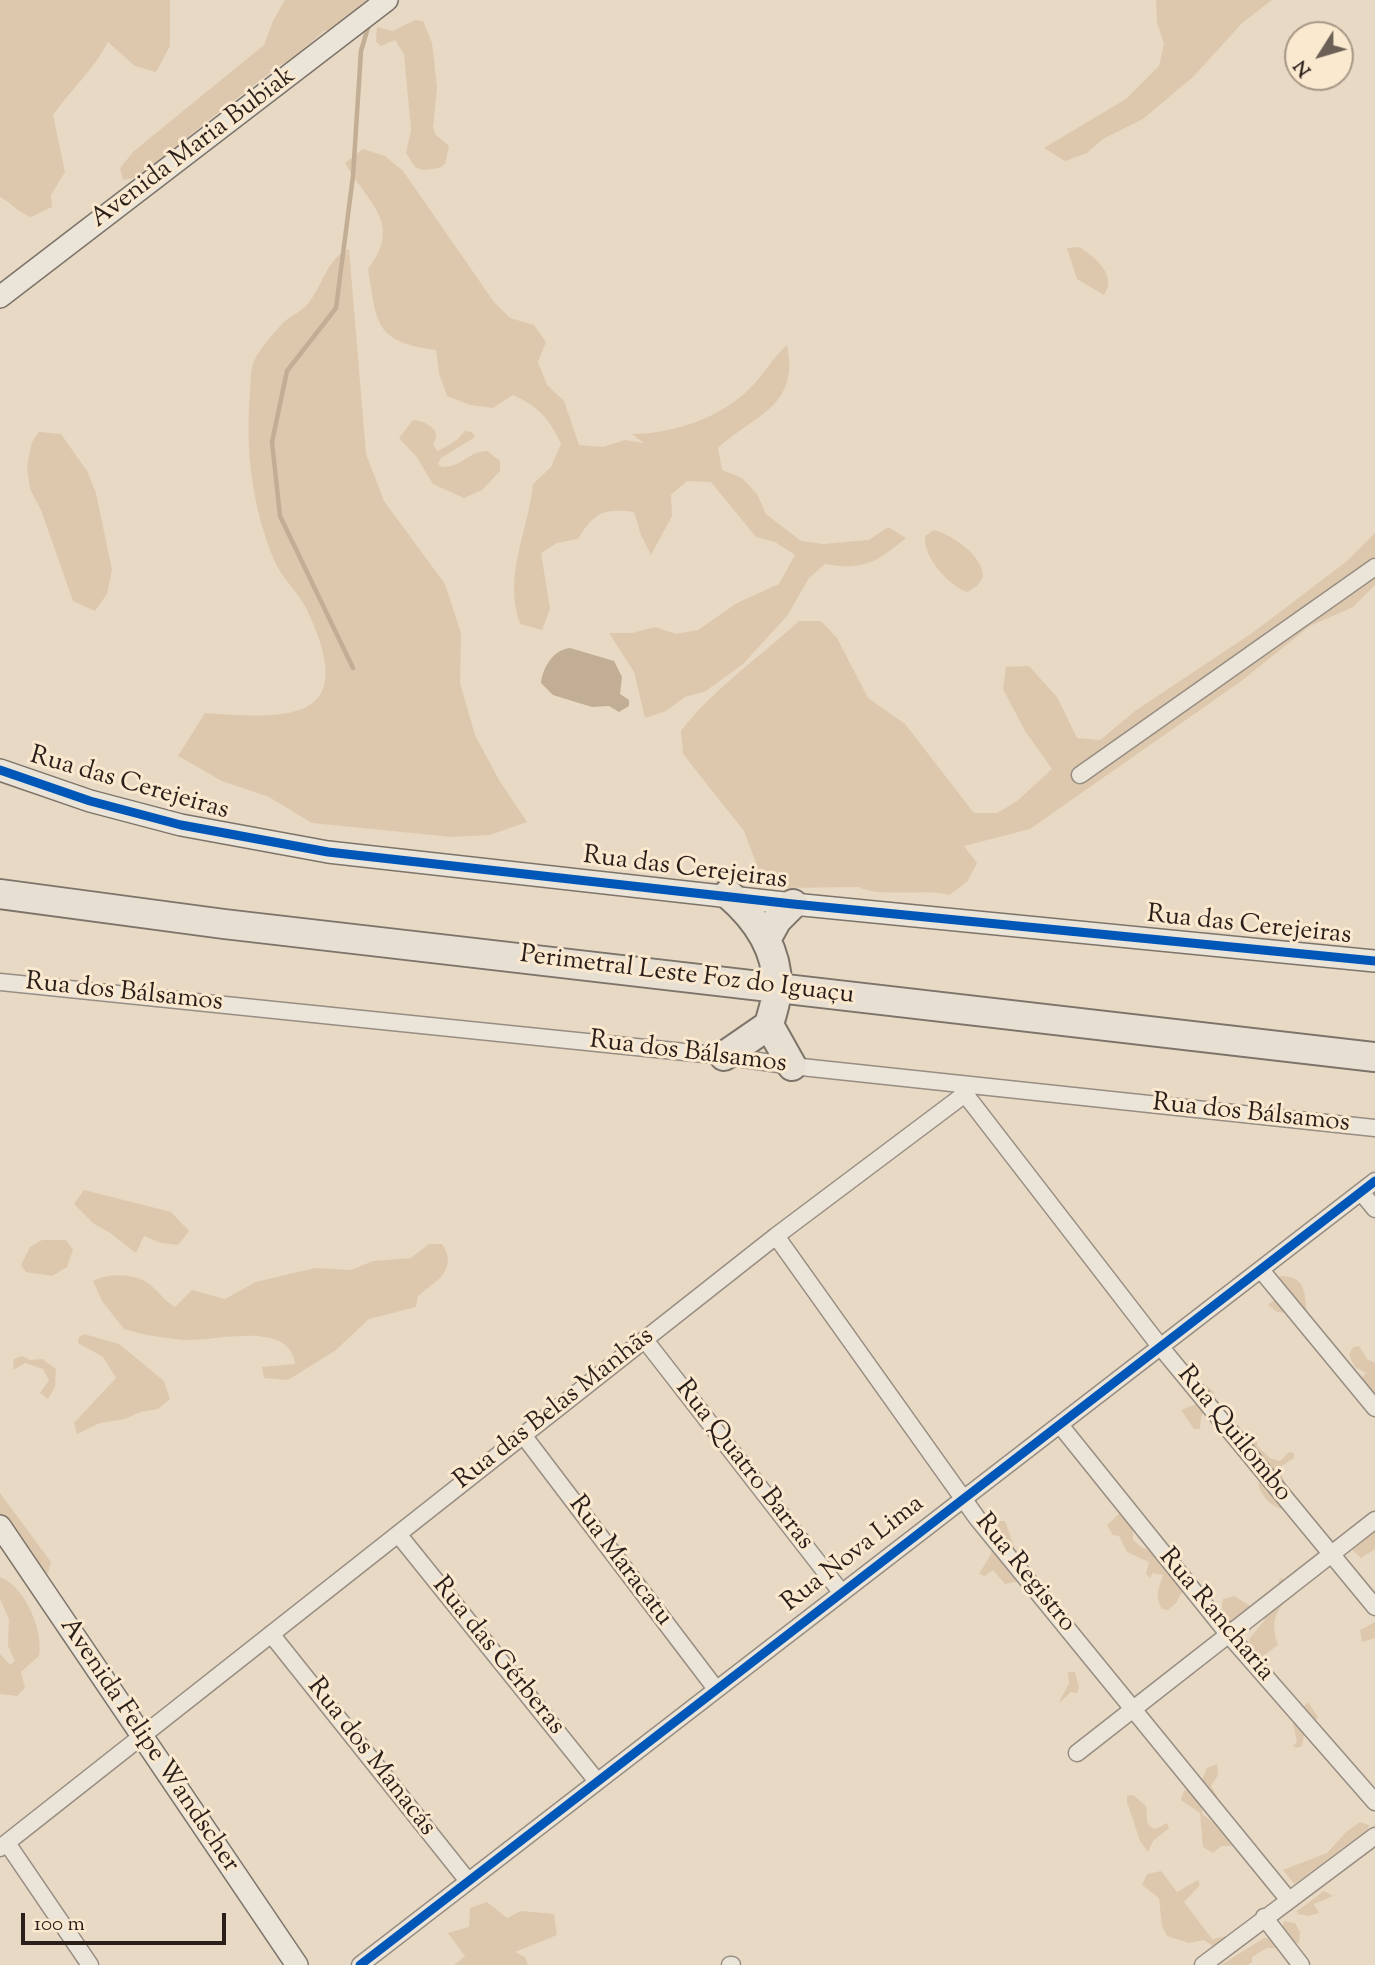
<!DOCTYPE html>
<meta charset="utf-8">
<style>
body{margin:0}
#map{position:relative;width:1375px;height:1965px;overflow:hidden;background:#e8d9c4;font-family:"Sorts Mill Goudy",serif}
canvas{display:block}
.north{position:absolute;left:1284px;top:21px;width:70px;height:70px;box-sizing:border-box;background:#fae8cf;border:2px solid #a79887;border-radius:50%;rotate:233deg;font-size:19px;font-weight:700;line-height:28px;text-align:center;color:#2a1f1a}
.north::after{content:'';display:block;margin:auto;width:24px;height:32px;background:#6c6056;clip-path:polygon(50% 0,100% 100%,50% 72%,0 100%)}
.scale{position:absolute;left:21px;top:1913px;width:205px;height:32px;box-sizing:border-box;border:4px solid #2a1f1a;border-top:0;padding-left:9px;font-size:21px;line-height:24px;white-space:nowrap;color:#2a1f1a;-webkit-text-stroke:5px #fae8cf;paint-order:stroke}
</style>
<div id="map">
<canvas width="1375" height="1965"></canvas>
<div class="north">N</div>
<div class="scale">100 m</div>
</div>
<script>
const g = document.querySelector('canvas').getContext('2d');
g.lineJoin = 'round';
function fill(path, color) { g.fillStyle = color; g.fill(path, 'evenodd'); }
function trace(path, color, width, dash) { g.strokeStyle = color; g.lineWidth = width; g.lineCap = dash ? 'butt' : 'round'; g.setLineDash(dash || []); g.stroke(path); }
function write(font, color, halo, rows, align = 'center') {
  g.font = font + ' "Sorts Mill Goudy",serif'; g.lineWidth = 6; g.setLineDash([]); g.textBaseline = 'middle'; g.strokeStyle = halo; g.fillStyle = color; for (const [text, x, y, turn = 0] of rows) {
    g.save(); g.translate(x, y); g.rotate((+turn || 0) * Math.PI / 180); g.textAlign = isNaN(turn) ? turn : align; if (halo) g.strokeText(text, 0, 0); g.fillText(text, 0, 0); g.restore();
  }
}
fill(new Path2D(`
 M0,0H170V46L156,72L135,66L108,42C94,69 71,90 53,115L65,172L51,195L52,207L31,217C18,213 12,203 0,197Z
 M285,0H367L346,28L324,31L291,60L268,71H272L191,134L159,166L143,176L123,180L120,168L134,151L264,45L273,21Z
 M1156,0H1272L1242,23L1194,76L1143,119L1103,139L1087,153L1065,161L1044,148L1126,99L1159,66L1164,44L1157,22Z
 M415,20L423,21L432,43L437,87L433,128L436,135L449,146L445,164L439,168L423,170L415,167L406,153L411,130L404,54L395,40L381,46L376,42L377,27L393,31Z
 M363,149L385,156L403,171L494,302L510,318L534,325L546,342L538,362L547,385L564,401L579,445L603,447L625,440L644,443L632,434C675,434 726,416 755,383C766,370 774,357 787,345C800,407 755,414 718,448L722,470L742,478L757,494L766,514L801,541L823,544L869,540L888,527L906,538C877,562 863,571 825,564L809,578L787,616L743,664L706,691L685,697L666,711L645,718L634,672L609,633H632L655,627L676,634L698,630L737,603L779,584L795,555L775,542L756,537L711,482L687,481L671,495L672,516L651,555L641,535L634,512C604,508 594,512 578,539L557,543L541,553L550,609L542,630L520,624C503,574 528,533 533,484L551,467L561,444C550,419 539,407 513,395L493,408L470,405L447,396L439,373L436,350C375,342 377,325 368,269C403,223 369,205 345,163Z
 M1079,247C1094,256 1118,275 1104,295L1077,279L1067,248Z
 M349,249L366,454L384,501L445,584L461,633L460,683L475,735L499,780L527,822L490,835L452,837L312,823L269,797L222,781L178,756L205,713C295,720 360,720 306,608C297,591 281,577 274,560C252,506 245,450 250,392C251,383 250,369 254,361C260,348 274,333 283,323C290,316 299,313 305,307C322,290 326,258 349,249Z
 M413,420C420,420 436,426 436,435C436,439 433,443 434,446L438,451L457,440L465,431L472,432L475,437L441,458L438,464L442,467C461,468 469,451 487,451L500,461V471L482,490L464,498L433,484L416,456L399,438Z
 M39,432L61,434L87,471L96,493L112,570L107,594L95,611L73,601L41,510L30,489L27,467L32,442Z
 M934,530C952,535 983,555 983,577L977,586L967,592C948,585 923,557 925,536Z
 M1375,533V585L1353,607L1310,626L1240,682L1030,829L964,846L977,863L967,882L949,895C925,888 877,898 859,887L780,888L761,876L744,831L683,754L681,731C713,689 760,657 799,621H821L837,638L868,698L905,724L974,813H997L1016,802L1052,769L1025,731L1003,689L1006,667L1029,666L1057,697L1077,738L1100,740L1135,711L1255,631L1347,561Z
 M84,1190L171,1212L189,1231L178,1245L161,1243L144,1236L136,1253L109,1232L94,1224L74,1204Z
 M42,1240H66L73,1250L67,1267L52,1276L26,1272L21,1265L30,1247Z
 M429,1244H442C459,1271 435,1281 418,1296L416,1307L369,1319L336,1350L288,1380L264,1378L262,1367L295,1364C290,1319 213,1342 184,1340C164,1338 142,1335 124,1329L102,1301L93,1281C109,1273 134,1273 149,1284C159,1291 164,1301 175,1307L192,1290L225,1299L256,1282L315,1268L351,1270L373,1261L411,1258Z
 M1283,1276C1313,1278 1301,1305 1310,1319C1316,1329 1328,1336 1332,1346L1289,1313L1277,1312L1268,1305L1276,1298L1270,1279Z
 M84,1334L119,1344L164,1381L170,1399L158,1409L140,1412L125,1419L100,1423L77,1434L74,1423L116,1378L103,1357L78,1343L79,1337Z
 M1359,1346L1367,1359L1375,1363V1399L1359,1381L1366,1373L1355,1367L1349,1355L1353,1347Z
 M22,1356L30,1360L42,1359L56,1369L55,1387L48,1399L40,1393L49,1380L43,1369L25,1363L13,1370L14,1359Z
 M1207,1386L1214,1392L1201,1417L1200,1429H1194L1181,1410L1196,1404L1202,1389Z
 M1230,1421L1252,1438L1257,1434V1446L1270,1458L1280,1461L1289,1452L1294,1453V1458L1279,1468L1290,1496L1281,1509C1270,1505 1260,1495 1258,1483L1263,1480Z
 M0,1493L51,1562L48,1573L37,1575L0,1521Z
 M1120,1513L1133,1523V1540L1141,1547L1152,1551L1184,1588L1176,1603L1168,1610L1162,1609C1154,1594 1159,1590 1163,1575L1153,1573L1150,1578L1146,1574L1149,1562L1127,1552L1119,1536L1113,1535L1107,1525Z
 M999,1521H1005L1015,1549L1016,1582L1005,1584L993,1570L985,1576L979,1574L991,1554L992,1532Z
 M1375,1524V1549L1361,1558L1352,1550Z
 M0,1577C25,1586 44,1632 39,1656L21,1672L25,1688L17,1696L0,1694V1654L10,1665L15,1661L8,1646L9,1619L0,1599Z
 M1280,1578L1286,1580L1294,1596C1273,1608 1271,1624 1278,1645L1259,1659L1243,1664L1250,1638L1265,1620L1261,1617L1233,1628C1226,1619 1219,1611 1223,1599L1234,1596L1254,1608L1276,1592Z
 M1375,1622V1638L1362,1642L1360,1630Z
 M1068,1672H1075L1079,1687L1077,1693L1071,1692L1058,1704L1069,1683Z
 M1308,1702L1318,1717L1304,1734L1302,1746L1297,1748L1293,1746L1297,1742L1292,1719Z
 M1217,1764L1218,1775L1211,1786L1217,1796L1202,1807V1814L1222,1829L1232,1846H1221L1213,1853L1203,1847L1200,1813L1181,1800L1184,1791L1200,1784L1207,1768Z
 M1133,1795L1146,1806C1149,1816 1142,1825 1156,1829L1167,1823L1169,1828L1153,1841L1148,1852L1140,1841L1127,1802V1796Z
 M1360,1822L1369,1825L1367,1836L1294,1884L1283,1870L1327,1853L1346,1832Z
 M1161,1871L1177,1892L1198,1880L1200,1885L1184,1902L1212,1939L1233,1935L1220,1951L1204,1940L1189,1943L1167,1936L1162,1926L1159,1898L1142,1885L1147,1874Z
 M1324,1891L1333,1896L1314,1904L1319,1913L1309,1916L1298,1914L1297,1911Z
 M487,1902L507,1918L521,1911L554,1914L557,1935L515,1952L525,1957L528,1965H454L465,1956L448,1933L469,1927L470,1908Z
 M1284,1921L1295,1923L1300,1932L1299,1943L1289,1945L1280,1932Z
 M1264,1938H1274L1280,1943L1278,1948H1267L1252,1957V1962L1248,1965H1221Z`), '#ddc8ad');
fill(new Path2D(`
 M570,648L614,661L622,677L620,694L629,700V706L619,712L609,706L592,707L553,695L541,683C543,667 553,650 570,648Z`), '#c2ae94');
trace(new Path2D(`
 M353,668L280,516L272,442L287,371L336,308L353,176L361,51L369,24`), '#c2ae94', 4.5);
const street = new Path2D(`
 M1080,775L1375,567
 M0,982L724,1056L792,1066L1375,1128
 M965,1094L1159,1345L1375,1607
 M1361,1192L1375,1209
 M776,1236L977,1518L1288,1899
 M1261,1270L1375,1408
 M645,1340L841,1592
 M1060,1425L1229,1635L1375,1802
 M523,1435L716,1689
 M398,1534L596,1780
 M271,1634L468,1881
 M1077,1753L1375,1520
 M7,1843L90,1965
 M0,1848L776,1236L965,1094L969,1085
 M1264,1917L1301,1965
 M360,1965L1375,1181
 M730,1965H732
 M1203,1965L1375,1836`);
const secondary = new Path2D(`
 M0,297L387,0
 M0,770L90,801L181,825L328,852L793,904L1375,961
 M0,1526L297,1965`);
const highway = new Path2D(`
 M0,894L224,924L1375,1057
 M728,894C756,918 778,948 777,988C777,1000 772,1013 769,1025L792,1066
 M767,938L777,920L793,904
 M724,1056L769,1025`);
trace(street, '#978d81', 19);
trace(secondary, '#7d7469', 24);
trace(highway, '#7d7469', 32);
trace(street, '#ebe4d9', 16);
trace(secondary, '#ebe4d9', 21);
trace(highway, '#e8dfd3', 28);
trace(new Path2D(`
 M0,770L90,801L181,825L328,852L793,904L1375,961
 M360,1965L1375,1181`), '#0057b8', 9);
write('26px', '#2a1f1a', '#fae8cf', [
 ["Avenida Maria Bubiak",194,149,-37],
 ["Rua das Cerejeiras",129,785,16],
 ["Rua das Cerejeiras",685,870,7],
 ["Rua das Cerejeiras",1249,927,6],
 ["Perimetral Leste Foz do Iguaçu",687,977,7],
 ["Rua dos Bálsamos",124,994,6],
 ["Rua dos Bálsamos",688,1054,7],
 ["Rua dos Bálsamos",1251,1115,6],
 ["Rua das Belas Manhãs",555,1410,-38],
 ["Rua Quilombo",1233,1435,51],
 ["Rua Quatro Barras",743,1466,52],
 ["Rua Nova Lima",854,1555,-38],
 ["Rua Maracatu",619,1562,53],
 ["Rua Registro",1024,1574,51],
 ["Rua Rancharia",1215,1616,50],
 ["Rua das Gérberas",497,1657,51],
 ["Avenida Felipe Wandscher",148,1746,56],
 ["Rua dos Manacás",370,1758,52]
]);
</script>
